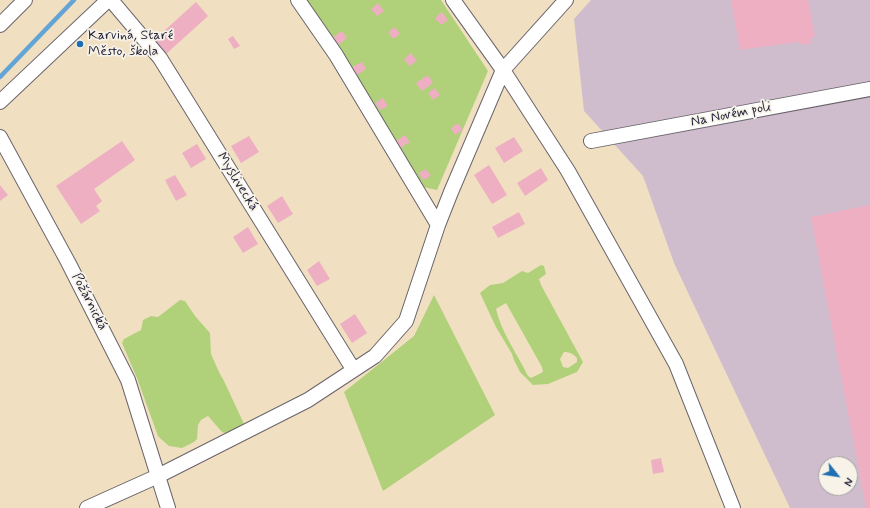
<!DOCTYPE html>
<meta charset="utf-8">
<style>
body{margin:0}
#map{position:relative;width:870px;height:508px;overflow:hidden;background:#f0e0c1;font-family:Mynerve,sans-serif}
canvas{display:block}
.north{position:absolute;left:818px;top:456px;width:40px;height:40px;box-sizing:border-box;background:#f7f3e8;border:1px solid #a29fa3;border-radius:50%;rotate:120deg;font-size:11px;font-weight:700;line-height:16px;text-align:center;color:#22223b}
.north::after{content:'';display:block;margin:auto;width:14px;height:18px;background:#1f6fb2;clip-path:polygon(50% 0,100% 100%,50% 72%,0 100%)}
</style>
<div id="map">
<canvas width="870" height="508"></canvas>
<div class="north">N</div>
</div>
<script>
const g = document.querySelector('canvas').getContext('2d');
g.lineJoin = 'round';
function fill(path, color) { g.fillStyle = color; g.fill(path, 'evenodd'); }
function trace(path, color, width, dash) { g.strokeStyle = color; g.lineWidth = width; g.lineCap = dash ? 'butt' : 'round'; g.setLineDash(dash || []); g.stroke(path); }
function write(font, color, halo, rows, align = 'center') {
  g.font = font + ' Mynerve,sans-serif'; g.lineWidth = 3.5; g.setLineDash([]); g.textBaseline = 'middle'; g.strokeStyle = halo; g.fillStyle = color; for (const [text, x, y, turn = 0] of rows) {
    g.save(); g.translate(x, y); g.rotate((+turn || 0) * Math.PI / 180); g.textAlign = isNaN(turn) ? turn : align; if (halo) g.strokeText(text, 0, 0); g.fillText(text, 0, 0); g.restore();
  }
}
fill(new Path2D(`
 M591,0H870V508H790L674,263L643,176L584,111L574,19ZM826,464H850V488H826Z`), '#cfbdce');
fill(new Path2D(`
 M307,0H441L488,71L437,190L423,187L317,15Z
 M541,265L544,266L546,274L539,279L541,285L583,362L577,372L548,384L533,385L520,372L514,360L512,354L496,327L480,293L490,285L503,283L522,271L528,273ZM506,303L542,367L543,372L531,378L528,376C518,355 501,332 496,309ZM564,352C570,352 573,354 577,358V362L568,368L563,367L560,359Z
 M434,295L495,415L383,491L344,392L414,336Z
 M180,300L185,301L195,316L210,333L211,354L219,372L224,381L245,426L225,433L222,432L208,416L201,420L198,425L197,439L194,442L182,448L169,446L161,439L158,436L137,378L122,343L124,339L141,330L143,320L151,316L158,317Z`), '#b0d17a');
trace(new Path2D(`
 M0,77L74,0`), '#63a4d6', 4.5);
fill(new Path2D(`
 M731,0H808L815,36L812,37L810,43L804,45L798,42L740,50Z
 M196,2L208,16L165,55L153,41Z
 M378,3L384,11L377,16L371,9Z
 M442,12L448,20L441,25L435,18Z
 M395,27L400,34L393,39L388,32Z
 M342,31L347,38L338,45L333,37Z
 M233,36L240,46L234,49L228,39Z
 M411,53L417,61L409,66L404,59Z
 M362,62L366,69L357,75L352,67Z
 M428,75L433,83L422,91L416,83Z
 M435,88L440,95L433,100L428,93Z
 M383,98L388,106L380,110L375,103Z
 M458,123L463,130L455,135L451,128Z
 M405,135L410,142L400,148L396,141Z
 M249,136L259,152L241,163L231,146Z
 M514,137L523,151L504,163L495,148Z
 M122,141L135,160L94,189L102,201L96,206L100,211L81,224L56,186Z
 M197,144L206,159L191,168L182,153Z
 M489,165L507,195L492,204L474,175Z
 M541,168L548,180L525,196L517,183Z
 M426,169L431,176L423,180L419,173Z
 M175,175L187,195L176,201L165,180Z
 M0,185L8,195L0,201Z
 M282,196L293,214L278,223L267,206Z
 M870,205V508H866L811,217Z
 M519,212L525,224L498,238L492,227Z
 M248,227L258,244L243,253L233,237Z
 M319,261L330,279L317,286L307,270Z
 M355,314L367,333L352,343L340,324Z
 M661,458L664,472L653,474L651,460Z`), '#eeafc2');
const street = new Path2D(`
 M111,0L160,58L353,369
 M298,0L336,55L438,225
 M453,0L503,70L568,171L676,364L733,508
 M0,25L25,0
 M0,102L108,0
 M0,137L68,262L128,380L168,508
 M591,141L870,89
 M87,508L158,476L308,400L375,356L406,321L438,225L451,192L503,70L566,0`);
trace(street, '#6a646a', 16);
trace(street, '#fff', 14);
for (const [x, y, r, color] of [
 [80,44,4,"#1f6fb2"]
]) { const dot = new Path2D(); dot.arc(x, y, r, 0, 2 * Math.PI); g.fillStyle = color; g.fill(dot); trace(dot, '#f7f3e8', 1.5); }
write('14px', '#22223b', '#f7f3e8', [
 ["Karviná, Staré",88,36],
 ["Město, škola",88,52]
], 'left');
write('14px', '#22223b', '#f7f3e8', [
 ["Na Novém poli",731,115,-11],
 ["Myslivecká",237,182,58],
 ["Požárnická",89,302,63]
]);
</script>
